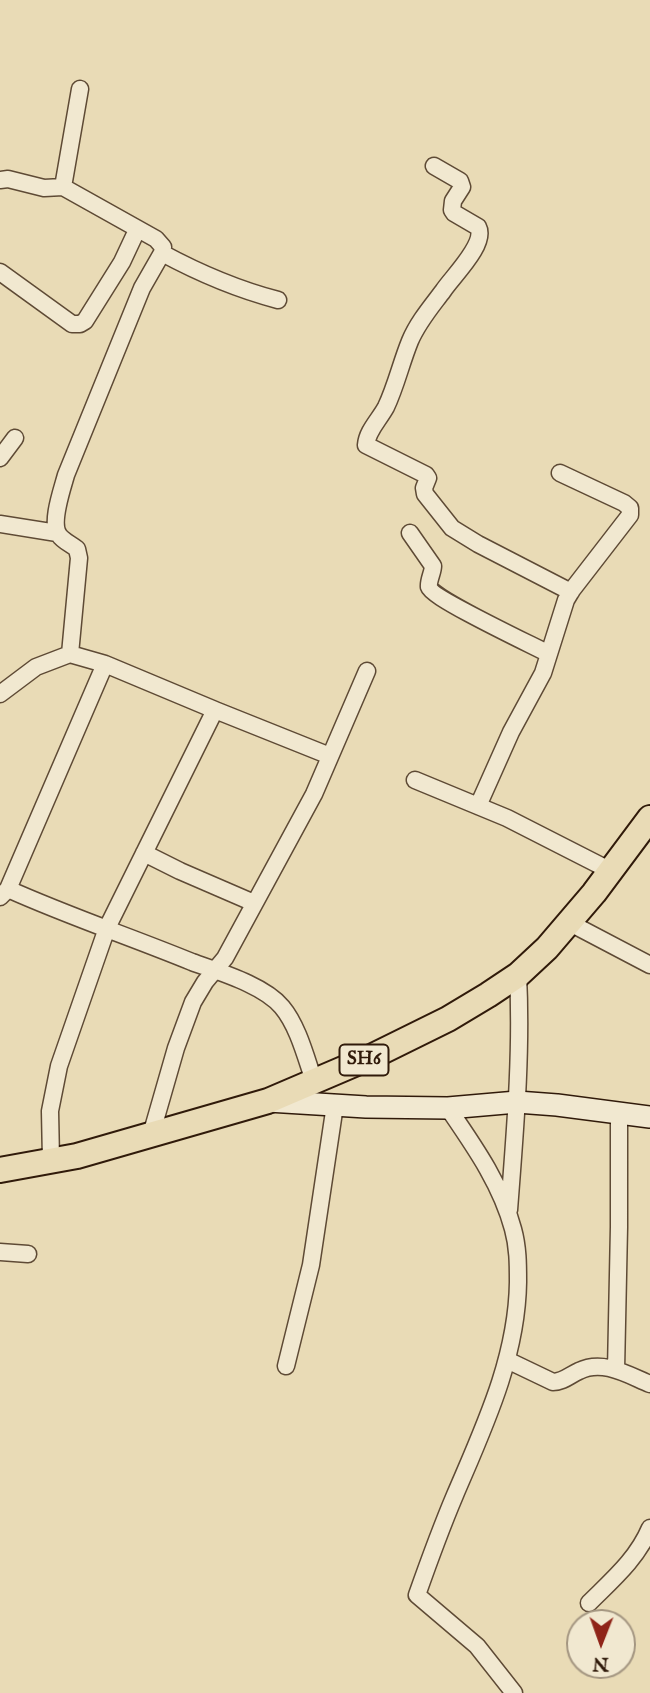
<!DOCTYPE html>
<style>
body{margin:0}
#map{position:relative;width:650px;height:1693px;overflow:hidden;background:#e9dbb6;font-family:"IM FELL English",serif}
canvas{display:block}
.north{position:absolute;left:566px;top:1609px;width:70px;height:70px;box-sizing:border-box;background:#f1e8d0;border:2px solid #a49681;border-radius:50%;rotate:181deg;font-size:19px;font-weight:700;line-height:28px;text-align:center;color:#301a0a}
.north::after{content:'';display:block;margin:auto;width:24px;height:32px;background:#8f2418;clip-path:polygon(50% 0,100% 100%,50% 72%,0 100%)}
</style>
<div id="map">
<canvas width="650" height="1693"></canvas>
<div class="north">N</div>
</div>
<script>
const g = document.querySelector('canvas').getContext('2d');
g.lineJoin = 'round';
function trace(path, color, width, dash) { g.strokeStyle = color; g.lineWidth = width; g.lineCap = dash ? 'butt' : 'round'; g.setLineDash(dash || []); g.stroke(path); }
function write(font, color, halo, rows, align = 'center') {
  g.font = font + ' "IM FELL English",serif'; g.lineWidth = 5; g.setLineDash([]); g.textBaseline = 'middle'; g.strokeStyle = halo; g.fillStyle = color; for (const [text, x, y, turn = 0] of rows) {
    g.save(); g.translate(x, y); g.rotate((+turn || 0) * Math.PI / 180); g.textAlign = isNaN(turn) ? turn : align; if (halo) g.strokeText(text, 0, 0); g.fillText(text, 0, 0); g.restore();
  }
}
const street = new Path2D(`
 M434,166L460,181L462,187L453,201L452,210L454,213L478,227C487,244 452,277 443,291C431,307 418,322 410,341C401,363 396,386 386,407C379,420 367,431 366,445L426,475L428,478L424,488L425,494L452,528L478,544L571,592
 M0,180L8,179L44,188L63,187
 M162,253C199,273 236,289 278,300
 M0,272L72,324H80L85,321L122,262L137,230
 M0,458L15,438
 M0,524L57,533
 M410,533L433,566C433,572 428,581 429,587C432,598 534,646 549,654
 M70,654L79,558L77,549C71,544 63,541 59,535C50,523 62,490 66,475L142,288L162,253L163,247L156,239L63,187L80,89
 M0,694L36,667L70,654L105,664L215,710L107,928L59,1066L50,1111L51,1160
 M215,710L330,756
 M415,780L507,818L611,871
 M478,806L511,732L543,673L566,600L572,590L630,515V508L624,503L560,473
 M144,853L180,871L254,903
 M8,889C68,916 131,937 192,962C219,972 264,985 282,1007C298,1026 306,1058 314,1081
 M0,897L8,889L105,664
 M570,923L650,965
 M448,1108C474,1146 501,1184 513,1229C518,1247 518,1264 518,1282C517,1358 484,1427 455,1495C441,1528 429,1561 417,1595L477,1646L514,1693
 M151,1135L176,1048L193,1002L205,982L225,958L314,794L367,671
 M509,1210C515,1131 522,1053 518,975
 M0,1252L28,1254
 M507,1360L553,1382C563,1382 570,1375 579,1371C603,1359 628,1375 650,1384
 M286,1366L311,1265L335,1105
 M616,1370L619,1227V1113
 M589,1603C612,1580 637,1559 650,1528`);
const secondary = new Path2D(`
 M268,1101L366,1107L448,1108L517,1102L557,1105L650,1117`);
const primary = new Path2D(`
 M0,1170L77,1156L268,1101L371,1057L448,1019L488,995L518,975L547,948L594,893L650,818`);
trace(street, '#5e4a35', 19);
trace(secondary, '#301a0a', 24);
trace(primary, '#301a0a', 28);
trace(street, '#f1e8d0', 16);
trace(secondary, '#f1e8d0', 21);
trace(primary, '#e9dbb6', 24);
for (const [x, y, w] of [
 [364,1060,49]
]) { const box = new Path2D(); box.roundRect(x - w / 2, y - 15.5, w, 31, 5); g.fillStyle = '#f1e8d0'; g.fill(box); trace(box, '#301a0a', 2); }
write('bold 19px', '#301a0a', null, [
 ["SH6",364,1060]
]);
</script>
